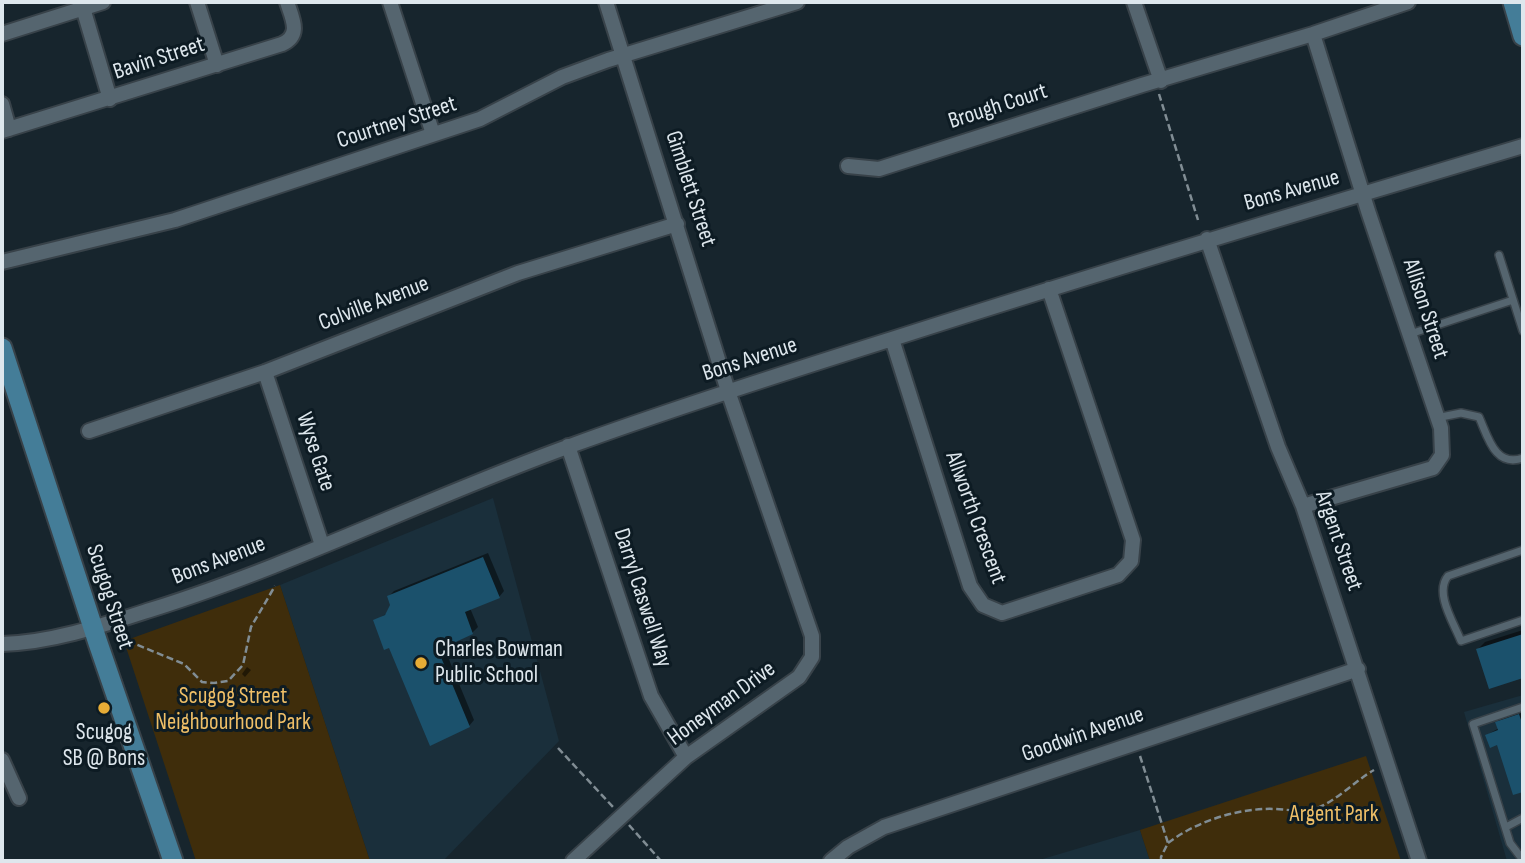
<!DOCTYPE html>
<style>
body{margin:0}
#map{position:relative;width:1525px;height:863px;overflow:hidden;background:#17252d;font-family:"Sofia Sans Condensed",sans-serif}
canvas{display:block}
.frame{position:absolute;inset:0;border:4px solid #dee7ed;pointer-events:none}
</style>
<div id="map">
<canvas width="1525" height="863"></canvas>
<div class="frame"></div>
</div>
<script>
const g = document.querySelector('canvas').getContext('2d');
g.lineJoin = 'round';
function fill(path, color) { g.fillStyle = color; g.fill(path, 'evenodd'); }
function trace(path, color, width, dash) { g.strokeStyle = color; g.lineWidth = width; g.lineCap = dash ? 'butt' : 'round'; g.setLineDash(dash || []); g.stroke(path); }
function write(font, color, halo, rows, align = 'center') {
  g.font = font + ' "Sofia Sans Condensed",sans-serif'; g.lineWidth = 6; g.setLineDash([]); g.textBaseline = 'middle'; g.strokeStyle = halo; g.fillStyle = color; for (const [text, x, y, turn = 0] of rows) {
    g.save(); g.translate(x, y); g.rotate((+turn || 0) * Math.PI / 180); g.textAlign = isNaN(turn) ? turn : align; if (halo) g.strokeText(text, 0, 0); g.fillText(text, 0, 0); g.restore();
  }
}
fill(new Path2D(`
 M493,498L559,741L443,861H370L280,585Z
 M1523,695V861H1507L1464,712Z
 M1140,830L1150,861H1036Z`), '#1a2f3b');
fill(new Path2D(`
 M280,585L370,861H196L124,641Z
 M1366,756L1401,861H1150L1140,830Z`), '#3f2d0b');
fill(new Path2D(`
 M488,553L504,591L499,597L470,608L478,627L472,633L443,645L474,720L469,726L390,646L375,621L389,612L392,605L389,596L394,591Z
 M1523,630V676L1490,687L1478,649L1485,642Z
 M247,667L251,670L245,677L242,674Z
 M1523,710V790L1515,793L1498,743L1487,735L1499,728L1497,722L1502,717Z`), '#0007');
fill(new Path2D(`
 M483,557L500,598L465,612L473,634L438,650L470,727L430,746L389,648L384,650L373,620L385,615L390,605L387,596Z
 M1523,634V678L1489,689L1476,649Z
 M1519,714L1522,723L1523,722V792L1513,795L1497,745L1490,748L1485,735L1498,730L1495,722Z`), '#1b516c');
const lane = new Path2D(`
 M1499,255L1523,331
 M1410,334L1513,300
 M1436,418L1461,413L1479,417C1488,437 1495,468 1523,458
 M1523,550L1448,576C1434,593 1454,623 1461,641L1523,620
 M1523,707L1473,724L1510,843L1523,860
 M1506,827L1523,818`);
const street = new Path2D(`
 M197,2L217,65
 M390,2L433,134
 M1134,2L1161,81
 M83,8L110,99
 M2,34L103,2
 M2,104L9,129
 M2,131L282,44C302,35 292,18 287,2
 M848,166L879,169L1142,85L1313,34L1408,2
 M1207,239L1278,447L1303,506L1419,861
 M2,262L175,220L480,119L562,77L608,60L797,2
 M892,339L970,586L983,605L1002,613L1118,575L1131,561L1133,540L1049,289
 M265,372L322,545
 M89,431L265,372L518,273L677,224
 M568,446L651,696L686,757
 M1303,506L1433,468L1442,455L1441,428L1368,211L1313,34
 M2,644C51,643 104,625 150,610C294,565 429,497 570,446C677,407 784,373 892,339C1101,272 1312,209 1523,146
 M2,760L19,798
 M573,861L686,757L799,677L812,657V636L728,391L606,2
 M831,861L848,847L884,827L1358,669`);
const secondary = new Path2D(`
 M1513,2L1523,36
 M2,348L98,643L173,861`);
trace(lane, '#384249', 10);
trace(street, '#384249', 18);
trace(secondary, '#384249', 23);
trace(new Path2D(`
 M1159,94L1198,220
 M118,637L184,664L202,682L214,683L228,681L243,665L251,627L275,586
 M558,748L613,807
 M1140,756L1168,843L1161,857V861
 M629,825L661,861
 M1168,843C1194,823 1232,810 1265,809C1281,808 1299,813 1314,809C1333,804 1356,780 1374,770`), '#818d94', 2.5, [7, 3.5]);
trace(lane, '#55656f', 7);
trace(street, '#55656f', 14);
trace(secondary, '#447d98', 19);
for (const [x, y, r, color] of [
 [421,663,7,"#e6ac36"],
 [104,708,7,"#e6ac36"]
]) { const dot = new Path2D(); dot.arc(x, y, r, 0, 2 * Math.PI); g.fillStyle = color; g.fill(dot); trace(dot, '#0d1b23', 2.5); }
write('23px', '#dee7ed', '#0d1b23', [
 ["Bavin Street",159,59,-18],
 ["Brough Court",998,107,-18],
 ["Courtney Street",397,123,-18],
 ["Gimblett Street",690,189,72],
 ["Bons Avenue",1292,191,-16],
 ["Colville Avenue",374,304,-21],
 ["Allison Street",1425,309,72],
 ["Bons Avenue",750,360,-18],
 ["Wyse Gate",315,452,72],
 ["Allworth Crescent",975,518,70],
 ["Argent Street",1338,541,71],
 ["Bons Avenue",219,561,-21],
 ["Scugog Street",109,597,72],
 ["Darryl Caswell Way",642,598,72],
 ["Honeyman Drive",722,704,-36],
 ["Goodwin Avenue",1083,735,-19]
]);
write('23px', '#dee7ed', '#0d1b23', [
 ["Charles Bowman",435,650],
 ["Public School",435,676],
 ["Scugog",104,733,"center"],
 ["SB @ Bons",104,759,"center"]
], 'left');
write('23px', '#efbf67', '#0d1b23', [
 ["Scugog Street",233,697],
 ["Neighbourhood Park",233,723],
 ["Argent Park",1334,815]
]);
</script>
